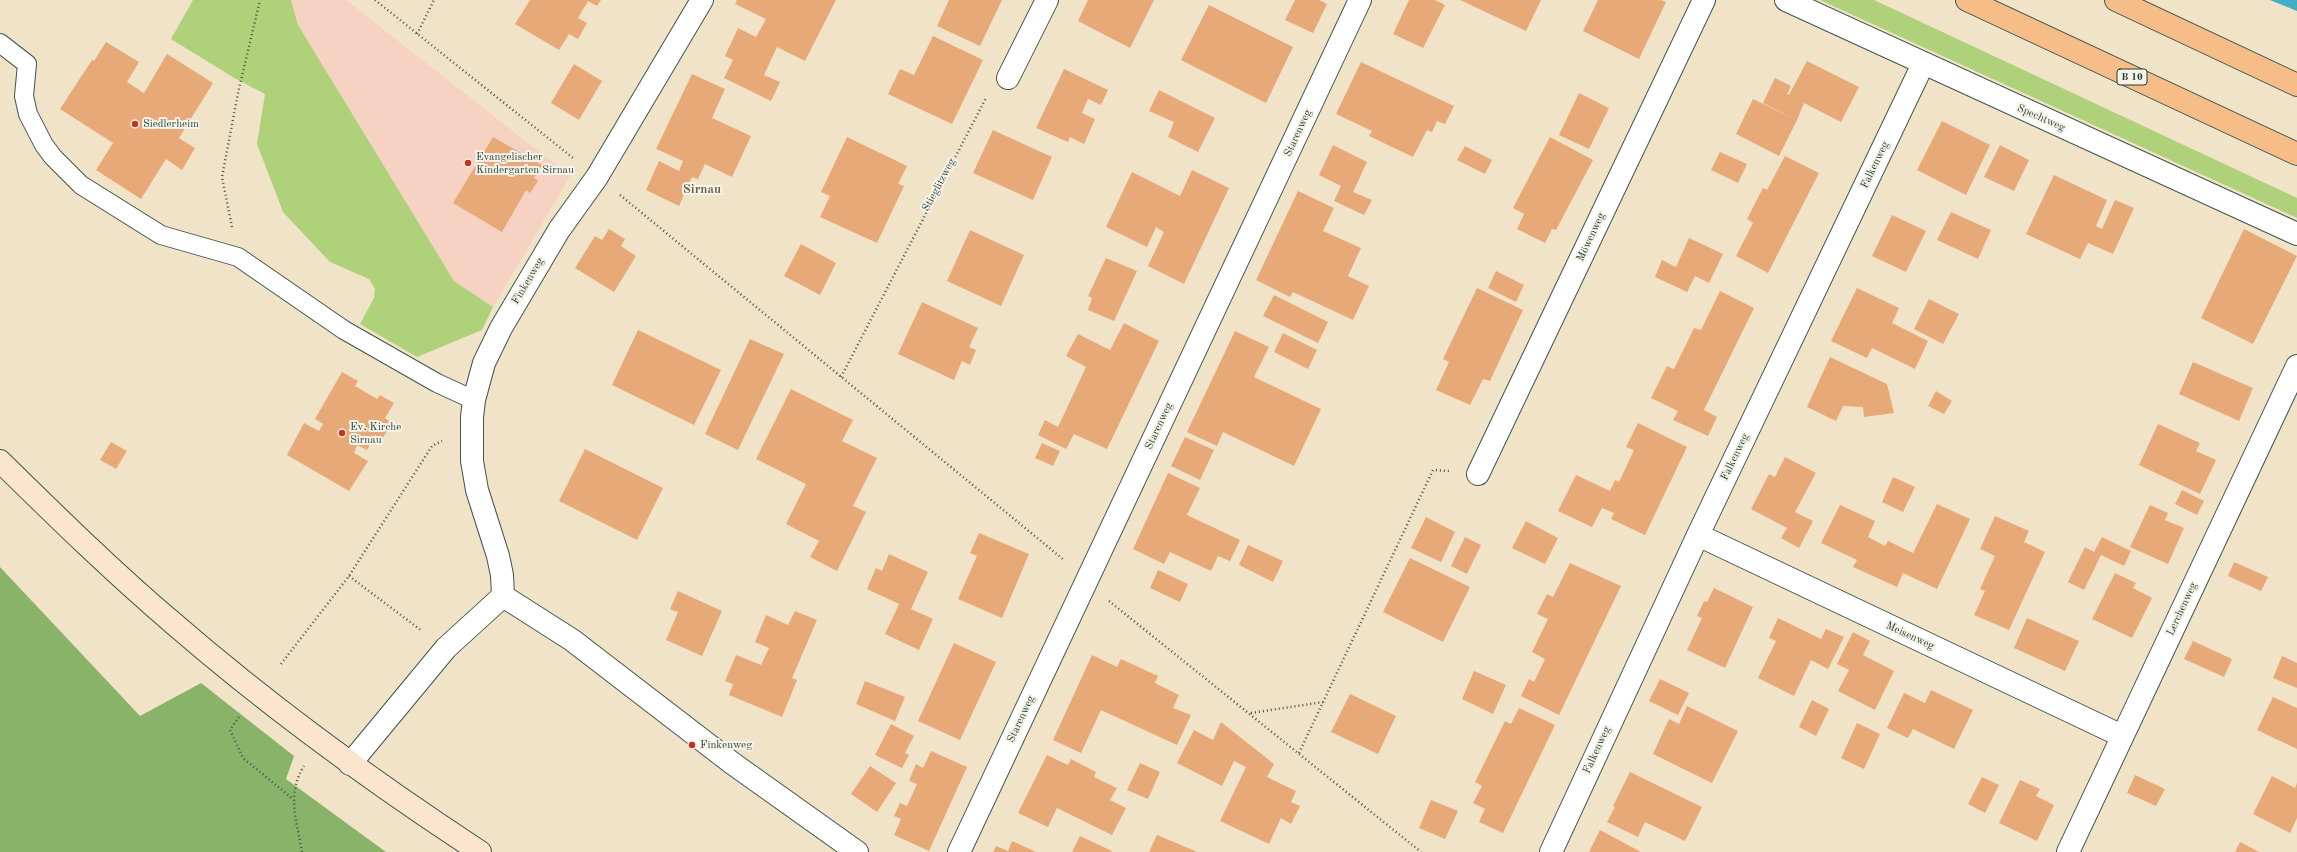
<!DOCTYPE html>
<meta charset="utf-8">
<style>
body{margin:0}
canvas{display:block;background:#f1e3c8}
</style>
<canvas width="2297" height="852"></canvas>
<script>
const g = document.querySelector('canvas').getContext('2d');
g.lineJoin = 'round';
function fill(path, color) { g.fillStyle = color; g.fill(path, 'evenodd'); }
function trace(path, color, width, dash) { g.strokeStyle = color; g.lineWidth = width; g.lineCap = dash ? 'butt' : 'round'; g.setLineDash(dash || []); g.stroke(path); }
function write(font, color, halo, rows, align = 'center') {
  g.font = font + ' "Old Standard TT",serif'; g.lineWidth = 4; g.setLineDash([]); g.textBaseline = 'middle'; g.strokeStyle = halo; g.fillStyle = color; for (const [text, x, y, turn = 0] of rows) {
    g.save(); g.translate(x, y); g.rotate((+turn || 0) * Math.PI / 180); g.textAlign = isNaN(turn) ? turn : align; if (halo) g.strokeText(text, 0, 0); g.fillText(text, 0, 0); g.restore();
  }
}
fill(new Path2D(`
 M291,0H346L570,176L493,307L454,281L298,25Z`), '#f5d2c2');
fill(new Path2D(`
 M193,0H291L298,25L454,281L493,307L482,330L417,357L360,324L374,298L375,289L369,279L330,262L283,212L257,144L265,94L236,79L171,39Z
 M1820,0H1874L2297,198V218Z`), '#aed17a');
fill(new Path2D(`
 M0,567L140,716L201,683L294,756L286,779L386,852H0Z`), '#8ab36a');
fill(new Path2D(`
 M2270,0H2297V11Z`), '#43adc3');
fill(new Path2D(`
 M530,0H601L597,6L588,1L578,18L587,23L578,39L569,34L559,50L515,24Z
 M737,0H836L805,61L777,47L764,75L780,82L771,101L724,78L733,60L725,56L738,28L756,37L766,19L735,4Z
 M949,0H1002L980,46L937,26Z
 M1088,0H1154L1130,48L1078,21Z
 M1295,0H1319L1327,4L1313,33L1285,20Z
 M1409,0H1435L1445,5L1423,48L1393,34Z
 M1460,0H1541L1526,31Z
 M1598,0H1661L1666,2L1639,59L1583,31Z
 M1209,5L1293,47L1266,103L1181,60Z
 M933,36L983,60L952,124L888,94L900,69L914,75Z
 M106,42L139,62L127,82L144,93L167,54L213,83L179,138L195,148L182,170L166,159L141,199L96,170L113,143L60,109L92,60L94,61Z
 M1807,61L1859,87L1841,122L1804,103L1797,120L1763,103L1775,78L1791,86L1787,94L1789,95Z
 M1361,62L1454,106L1445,124L1437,121L1432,132L1427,130L1413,157L1369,136L1372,131L1336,114Z
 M574,64L602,81L579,120L551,103Z
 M1064,69L1108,90L1101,105L1088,99L1082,113L1095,119L1084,144L1070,137L1068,142L1036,128Z
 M692,74L725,89L712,118L751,136L732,177L705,164L698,179L692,177L679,206L646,190L659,161L679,171L683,161L656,149Z
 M1159,90L1215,118L1198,152L1168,137L1174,122L1149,111Z
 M1579,93L1609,108L1589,149L1559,135Z
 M1753,99L1797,120L1779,156L1736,134Z
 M1942,121L1990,145L1966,195L1917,170Z
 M993,130L1052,157L1033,200L973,173Z
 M493,137L542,165L534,178L538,181L530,193L526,190L502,232L453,203Z
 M847,137L907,166L898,184L904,186L877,243L820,217L830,196L821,192Z
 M1550,137L1593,160L1556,230L1552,229L1545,243L1517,229L1524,214L1513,208Z
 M1333,145L1367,162L1353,192L1372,200L1364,215L1334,201L1341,186L1319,175Z
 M2000,145L2029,160L2014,191L1984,177Z
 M1465,146L1492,160L1485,174L1457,160Z
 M1720,152L1747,164L1738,183L1711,170Z
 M1785,156L1819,173L1768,273L1736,256L1753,223L1747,219L1763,188L1767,190Z
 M1192,170L1229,188L1184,284L1148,266L1164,232L1156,227L1147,247L1106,227L1132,172L1180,196Z
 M2054,175L2107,200L2096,226L2102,229L2115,200L2134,208L2113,254L2088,243L2080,259L2026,234Z
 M1298,191L1334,208L1323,231L1361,248L1348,276L1369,286L1353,320L1293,292L1290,297L1256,280Z
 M1951,212L1991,230L1978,259L1937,240Z
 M1892,215L1926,231L1906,272L1872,256Z
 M609,229L625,239L621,246L636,256L614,292L575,268L595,236L602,240Z
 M2244,229L2297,256L2253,344L2201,318Z
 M970,230L1024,255L1001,306L947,281Z
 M1689,238L1723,254L1709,283L1695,276L1687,292L1655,277L1662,260L1676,267Z
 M801,244L836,263L820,295L784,276Z
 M1106,258L1137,271L1114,321L1088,310L1092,298L1088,296Z
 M1496,271L1524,285L1516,302L1488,288Z
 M1477,288L1523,310L1490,381L1483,379L1470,405L1436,390L1449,362L1443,359Z
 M1857,288L1899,308L1892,323L1928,341L1915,369L1872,348L1867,358L1831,341Z
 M1720,291L1754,308L1704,410L1717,417L1708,436L1673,420L1678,411L1651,398L1667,366L1674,369L1694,328L1701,330Z
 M1274,295L1328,322L1318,343L1263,316Z
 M1929,299L1959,314L1943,344L1914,329Z
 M922,302L978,328L969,347L976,350L970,365L962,361L954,380L898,354Z
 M1124,323L1159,341L1107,449L1074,434L1066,449L1038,435L1045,420L1058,427L1086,367L1066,356L1078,334L1110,350Z
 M638,330L721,370L694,425L612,385Z
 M1235,331L1269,347L1254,377L1321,409L1294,466L1223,432L1217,446L1187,432Z
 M1283,333L1317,350L1308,369L1274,352Z
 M750,339L784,354L738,450L705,434Z
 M1830,357L1887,384L1894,413L1864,417L1863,407L1843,406L1836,421L1807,407Z
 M2193,362L2253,388L2239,421L2179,394Z
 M342,372L358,381L355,386L377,399L380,395L394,403L385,418L392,423L382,439L375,435L367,450L357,445L354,453L368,461L349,491L287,455L304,423L319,431L323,424L315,419Z
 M791,389L853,420L842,441L877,458L853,506L866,512L837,571L810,557L819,541L786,524L806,484L756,459Z
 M1936,391L1952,401L1944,414L1928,406Z
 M1638,423L1687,447L1645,535L1611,519L1614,513L1602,508L1592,527L1558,511L1576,475L1610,491L1615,480L1619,482L1634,450L1626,447Z
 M2158,424L2200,443L2196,451L2216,460L2200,494L2139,465Z
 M1185,437L1214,450L1200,480L1171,466Z
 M111,442L127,451L116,469L100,460Z
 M1042,443L1060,451L1053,466L1035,458Z
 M585,449L663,488L637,540L559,501Z
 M1785,457L1816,473L1795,512L1813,521L1799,548L1781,538L1787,528L1751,509L1769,474L1775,477Z
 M1168,473L1200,488L1187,515L1240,540L1230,561L1218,556L1211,571L1170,552L1164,564L1133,549Z
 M1893,477L1915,487L1903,512L1882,502Z
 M2182,490L2204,501L2197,515L2175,504Z
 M1937,504L1970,519L1937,589L1903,573L1897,587L1853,567L1857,560L1821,543L1840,505L1875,521L1868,537L1885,546L1888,541L1913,553Z
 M2150,505L2168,513L2165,520L2184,528L2168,564L2130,547Z
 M1995,516L2029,531L2024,542L2045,552L2009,630L1974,615L1985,591L1980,589L1995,556L1980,549Z
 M1426,517L1455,532L1441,562L1411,548Z
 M1526,521L1558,538L1545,564L1512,548Z
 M979,533L1029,554L1002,618L958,599L977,556L970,553Z
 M1465,537L1481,545L1467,574L1451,566Z
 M2102,537L2131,551L2124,566L2101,555L2084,590L2068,582L2085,547L2094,552Z
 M1248,545L1283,561L1273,582L1239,565Z
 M889,554L928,572L911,609L933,619L919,650L885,634L899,604L867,589L876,568L882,571Z
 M1410,558L1470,587L1443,642L1383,612Z
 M2234,562L2268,577L2261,591L2228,576Z
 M1570,563L1621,586L1559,715L1521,696L1529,679L1534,682L1545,659L1532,652L1548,619L1537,614L1547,594L1553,597Z
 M1158,570L1188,584L1180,602L1150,588Z
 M2115,573L2136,583L2133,588L2152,598L2132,638L2092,619Z
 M1714,588L1753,607L1725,668L1687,650L1702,618L1697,616L1704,601L1707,602Z
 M678,591L722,611L702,656L666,640L678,612L670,609Z
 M795,611L817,620L792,678L797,680L782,717L729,695L733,684L725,681L736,655L761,665L769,648L755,642L766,615L788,625Z
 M1778,618L1821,639L1826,629L1844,637L1828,669L1811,660L1794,696L1758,678L1776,641L1769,638Z
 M2027,618L2079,641L2065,671L2014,648Z
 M1853,632L1870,641L1863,655L1894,671L1875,710L1838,691L1849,670L1837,664Z
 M2193,641L2232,659L2224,677L2184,659Z
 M954,643L996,662L960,740L918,721Z
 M1092,655L1117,667L1121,659L1158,676L1155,683L1179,695L1173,708L1191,715L1177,745L1101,710L1081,753L1053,740Z
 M2282,656L2297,663V688L2273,678Z
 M1474,671L1506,685L1493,714L1462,699Z
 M1660,679L1689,693L1678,715L1649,701Z
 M865,681L905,697L895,721L856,704Z
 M1931,690L1973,710L1954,749L1913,729L1908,738L1887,728L1904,693L1925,703Z
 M1350,694L1396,716L1378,754L1331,732Z
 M2273,697L2297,708V749L2257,730Z
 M1812,700L1829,709L1816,736L1799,727Z
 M1687,706L1738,731L1712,783L1653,754L1669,719L1679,724Z
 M1519,708L1555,725L1503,833L1479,822L1485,809L1473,803L1482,786L1475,782L1505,721L1511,724Z
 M1221,722L1274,764L1267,777L1296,791L1291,802L1300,806L1291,824L1281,818L1269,844L1220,821L1246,767L1234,761L1222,786L1177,763L1194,730L1213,740Z
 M1857,723L1880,734L1864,769L1841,758Z
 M891,724L914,736L905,753L909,755L902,768L875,755Z
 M931,751L967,767L929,851L894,835L901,819L894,816L900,803L907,806L917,784L909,781L916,764L923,768Z
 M1047,755L1068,765L1071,759L1096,772L1094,777L1117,788L1110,800L1126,808L1112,835L1057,808L1048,827L1018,813Z
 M1140,763L1160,772L1148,799L1127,790Z
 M870,766L896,783L877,812L851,794Z
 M1630,772L1702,807L1685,841L1645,822L1638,837L1607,822L1615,807L1613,806Z
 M2135,775L2165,789L2156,806L2127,793Z
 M2272,776L2295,788L2297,783V818L2290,833L2253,814Z
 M1982,777L1999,785L1985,813L1968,804Z
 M2020,780L2040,789L2036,796L2054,805L2037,841L1999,823Z
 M1431,800L1458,811L1445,839L1419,828Z
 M1600,830L1641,852H1589Z
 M1157,835L1193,850L1197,852H1149Z
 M1080,836L1112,851L1111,852H1072Z
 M1012,841L1036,852H993L996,846L1008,851Z
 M2240,842L2259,852H2235Z`), '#e8a979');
const lane = new Path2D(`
 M0,43L27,64L24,96L28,114L44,145L53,157L81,185L161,235L238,257L344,330L437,383L474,400`);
const street = new Path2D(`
 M1786,0L2297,234
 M1008,78L1047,0
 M1478,474L1704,0
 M1698,535L2122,736
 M503,596L502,575L498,556L477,490L472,461V417L474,400L484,363L501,328L559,230L597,177L702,0
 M503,596L572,640L732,763L857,852
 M350,764L446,648L503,596
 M959,852L1360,0
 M1551,852L1698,535L1923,64
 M2068,852L2297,366`);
const secondary = new Path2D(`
 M0,461C57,517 113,572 173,623C270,707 373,782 480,852`);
const highway = new Path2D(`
 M1967,0L2297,154
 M2116,0L2297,85`);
trace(lane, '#3e564a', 20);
trace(street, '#3e564a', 24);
trace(secondary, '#3e564a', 24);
trace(highway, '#3e564a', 24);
trace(new Path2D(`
 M375,0L573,158
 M417,34L434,0
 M620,195L1064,560
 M232,227L222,177L238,93L260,0
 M841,377L986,98
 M349,576L422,631
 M1109,601L1421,852
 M281,664L349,576L432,446L442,441
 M1251,713L1323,702
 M239,717L230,730L243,758L293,799
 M1299,753L1433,470L1450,471
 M302,852C297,821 286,794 304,766`), '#3e564a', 2.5, [1, 3]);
trace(lane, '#fff', 18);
trace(street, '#fff', 22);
trace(secondary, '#fce5cf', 22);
trace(highway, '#f7bd88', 22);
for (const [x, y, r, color] of [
 [135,124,4,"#c8321e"],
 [468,163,4,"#c8321e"],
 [342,433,4,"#c8321e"],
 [692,745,4,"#c8321e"]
]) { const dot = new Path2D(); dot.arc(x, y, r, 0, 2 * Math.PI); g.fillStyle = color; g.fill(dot); trace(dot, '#f7f3e8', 1.5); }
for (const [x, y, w] of [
 [2132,77,30]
]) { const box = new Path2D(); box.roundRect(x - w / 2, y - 8, w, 16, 3); g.fillStyle = '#f7f3e8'; g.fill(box); trace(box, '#1f3d34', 1); }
write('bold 10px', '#1f3d34', null, [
 ["B 10",2132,77]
]);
write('11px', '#1f3d34', '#f7f3e8', [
 ["Spechtweg",2041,118,24],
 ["Starenweg",1298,133,-65],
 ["Falkenweg",1875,165,-64],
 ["Stieglitzweg",939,185,-62],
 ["Möwenweg",1591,237,-65],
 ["Finkenweg",528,281,-59],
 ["Starenweg",1159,426,-65],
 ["Falkenweg",1735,457,-64],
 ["Lerchenweg",2182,609,-65],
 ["Meisenweg",1910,636,25],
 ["Starenweg",1021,719,-65],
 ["Falkenweg",1597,750,-65]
]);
write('11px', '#1f3d34', '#f7f3e8', [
 ["Siedlerheim",143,124],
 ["Evangelischer",476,157],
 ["Kindergarten Sirnau",476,170],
 ["Ev. Kirche",350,427],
 ["Sirnau",350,440],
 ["Finkenweg",700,745]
], 'left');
write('bold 13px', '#65634c', '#f7f3e8', [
 ["Sirnau",702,190]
]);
</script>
